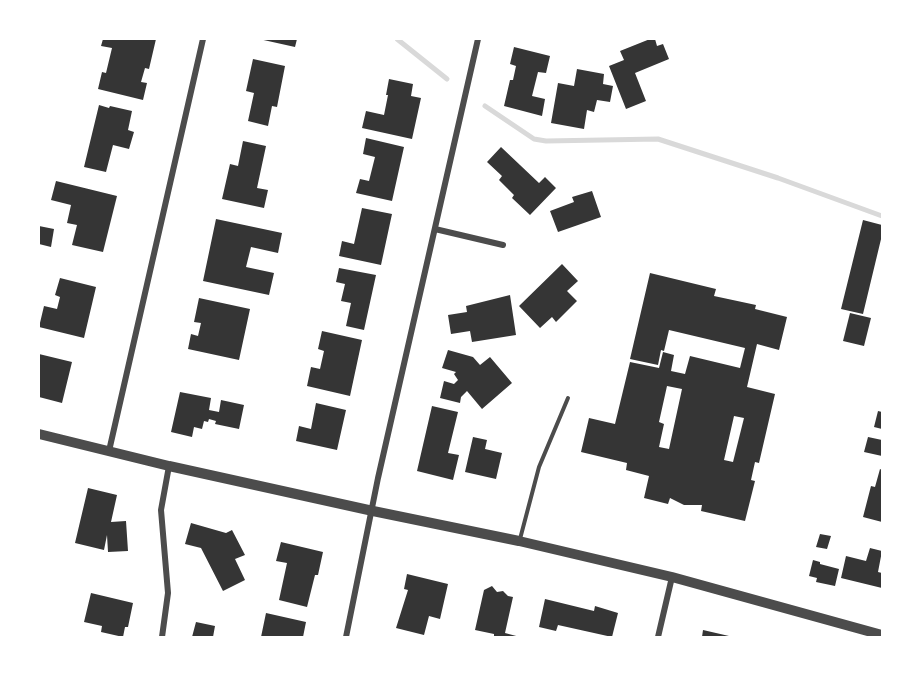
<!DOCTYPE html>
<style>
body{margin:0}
#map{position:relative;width:921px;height:676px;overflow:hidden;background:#fff;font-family:"Titillium Web",sans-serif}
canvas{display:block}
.frame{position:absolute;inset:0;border:40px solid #fff;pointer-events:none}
</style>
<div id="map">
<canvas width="921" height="676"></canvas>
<div class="frame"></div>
</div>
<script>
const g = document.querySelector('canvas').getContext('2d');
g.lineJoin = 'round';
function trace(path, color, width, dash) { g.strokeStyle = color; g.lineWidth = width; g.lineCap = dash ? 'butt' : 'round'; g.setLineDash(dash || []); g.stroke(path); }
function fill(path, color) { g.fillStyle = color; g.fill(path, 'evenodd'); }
trace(new Path2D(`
 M397,39L447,79
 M485,106L534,139L546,141L658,139L778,178L882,216`), '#d9d9d9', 5);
fill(new Path2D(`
 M103,39H156L149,69L145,68L141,82L147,83L143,100L98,89L102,72L106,73L112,48L101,46Z
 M259,39H297L295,47Z
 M650,39H655L657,46L663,44L669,59L635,73L646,101L626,109L609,66L624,60L620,51Z
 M514,47L550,56L546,73L538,72L532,96L545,99L542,116L504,106L510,80H513L516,66L510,64Z
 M253,59L285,66L277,107L272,106L268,126L248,121L254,93L246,91Z
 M577,69L604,74L603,84L613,86L610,102L597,100L594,112L587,110L584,129L551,123L558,83L574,86Z
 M389,79L413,84L411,96L421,98L412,139L362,128L366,111L384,115L388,95H386Z
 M99,105L109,108L110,106L132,111L128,130L134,132L129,149L113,145L106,172L84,167Z
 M366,138L404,147L392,201L356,193L360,179L369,181L375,157L363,154Z
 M243,141L266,146L257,188L268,190L264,208L222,199L230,164L238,166Z
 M501,147L539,183L545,177L556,188L530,215L512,198L514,195L499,180L502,176L487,162Z
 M56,181L117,196L103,252L72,245L77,225L67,223L71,205L51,200Z
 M592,191L601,217L558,232L550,211L574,202L572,197Z
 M362,208L392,214L381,265L339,256L342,241L354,244Z
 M216,219L282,233L278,253L251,247L246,267L274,273L269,295L203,281Z
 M863,220L882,225V235L863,314L841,309Z
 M39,226L54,229L51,247L39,244Z
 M562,264L578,281L567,291L577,301L556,322L552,317L540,328L519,306Z
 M339,268L376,275L364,330L346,326L351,303L341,301L345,284L336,282Z
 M650,273L716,289L714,296L756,305L755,309L787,317L779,350L757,344L747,387L775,394L759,463L755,462L751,480L755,481L745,521L701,511L702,505H684L670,498L668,504L644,498L649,476L626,470L627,463L581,452L589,418L615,424L630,362L659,368L663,352L674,355L671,371L685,374L690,356L740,368L745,348L669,330L664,351L661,350L658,365L630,359ZM667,386L682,389L669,449L659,447L664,424L659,422ZM734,416L744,418L733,462L724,460Z
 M60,278L96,287L84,338L39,327L44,306L57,309L60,297L55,295Z
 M510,295L516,335L472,342L470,331L451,334L448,315L467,312L466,306Z
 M199,298L250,309L239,360L188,349L191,334L198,336L201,323L194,322Z
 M850,313L871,318L864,346L843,341Z
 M322,331L362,340L350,396L307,386L311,367L320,369L324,351L318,349Z
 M448,350L473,357L480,365L490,357L512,383L482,409L467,391L461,397L460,403L440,398L444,381L454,384L458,380L454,374L456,372L442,368Z
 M39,354L72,362L62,403L39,397Z
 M180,392L211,398L209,410L219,412L221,400L244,405L239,429L215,424L216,421L209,419L208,422L204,421L202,429L194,427L192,437L171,432Z
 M316,403L346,410L337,450L296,441L299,426L311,429Z
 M432,406L458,412L448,453L459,455L453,480L417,471Z
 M878,411L882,412V429L874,427Z
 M473,437L487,440L485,449L502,453L496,479L465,472Z
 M868,437L882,440V456L864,452Z
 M880,469L882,470V522L863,517L871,486L875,487Z
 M88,488L117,495L111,522L126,521L128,551L108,552L107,535L104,550L75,543Z
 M191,523L226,533L232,530L245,555L235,559L245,580L223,591L201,548L185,544Z
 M820,534L831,536L827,549L816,547Z
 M281,542L323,552L318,575H315L307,607L279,600L287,563L276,561Z
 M870,548L882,551L878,572L882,573V588L841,578L846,556L866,561Z
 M813,560L820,562V564L839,569L835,586L816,582L817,578L809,576Z
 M407,574L448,584L440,619L429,616L424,635L396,628L408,590L404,589Z
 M492,586L497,592L503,591L508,596L513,597L505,633L520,637H494V634L475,630L484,590Z
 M91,593L133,603L128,627H125L123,637L101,632L102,626L84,622Z
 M545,599L594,611L595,606L618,613L612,637L558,625L556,631L539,627Z
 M266,613L306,622L303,637H261Z
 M196,622L215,626L213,637H192Z
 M703,630L729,636V637H702Z`), '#353535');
trace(new Path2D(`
 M520,539L539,467L568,398`), '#4c4c4c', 4);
trace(new Path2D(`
 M435,229L503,245
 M109,451L203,39
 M162,637L168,593L161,510L169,466
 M346,637L378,478L478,39
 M658,637L672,577`), '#4c4c4c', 6);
trace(new Path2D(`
 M39,434L169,466L373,511L519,541L672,577L882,635`), '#4c4c4c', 10);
</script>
